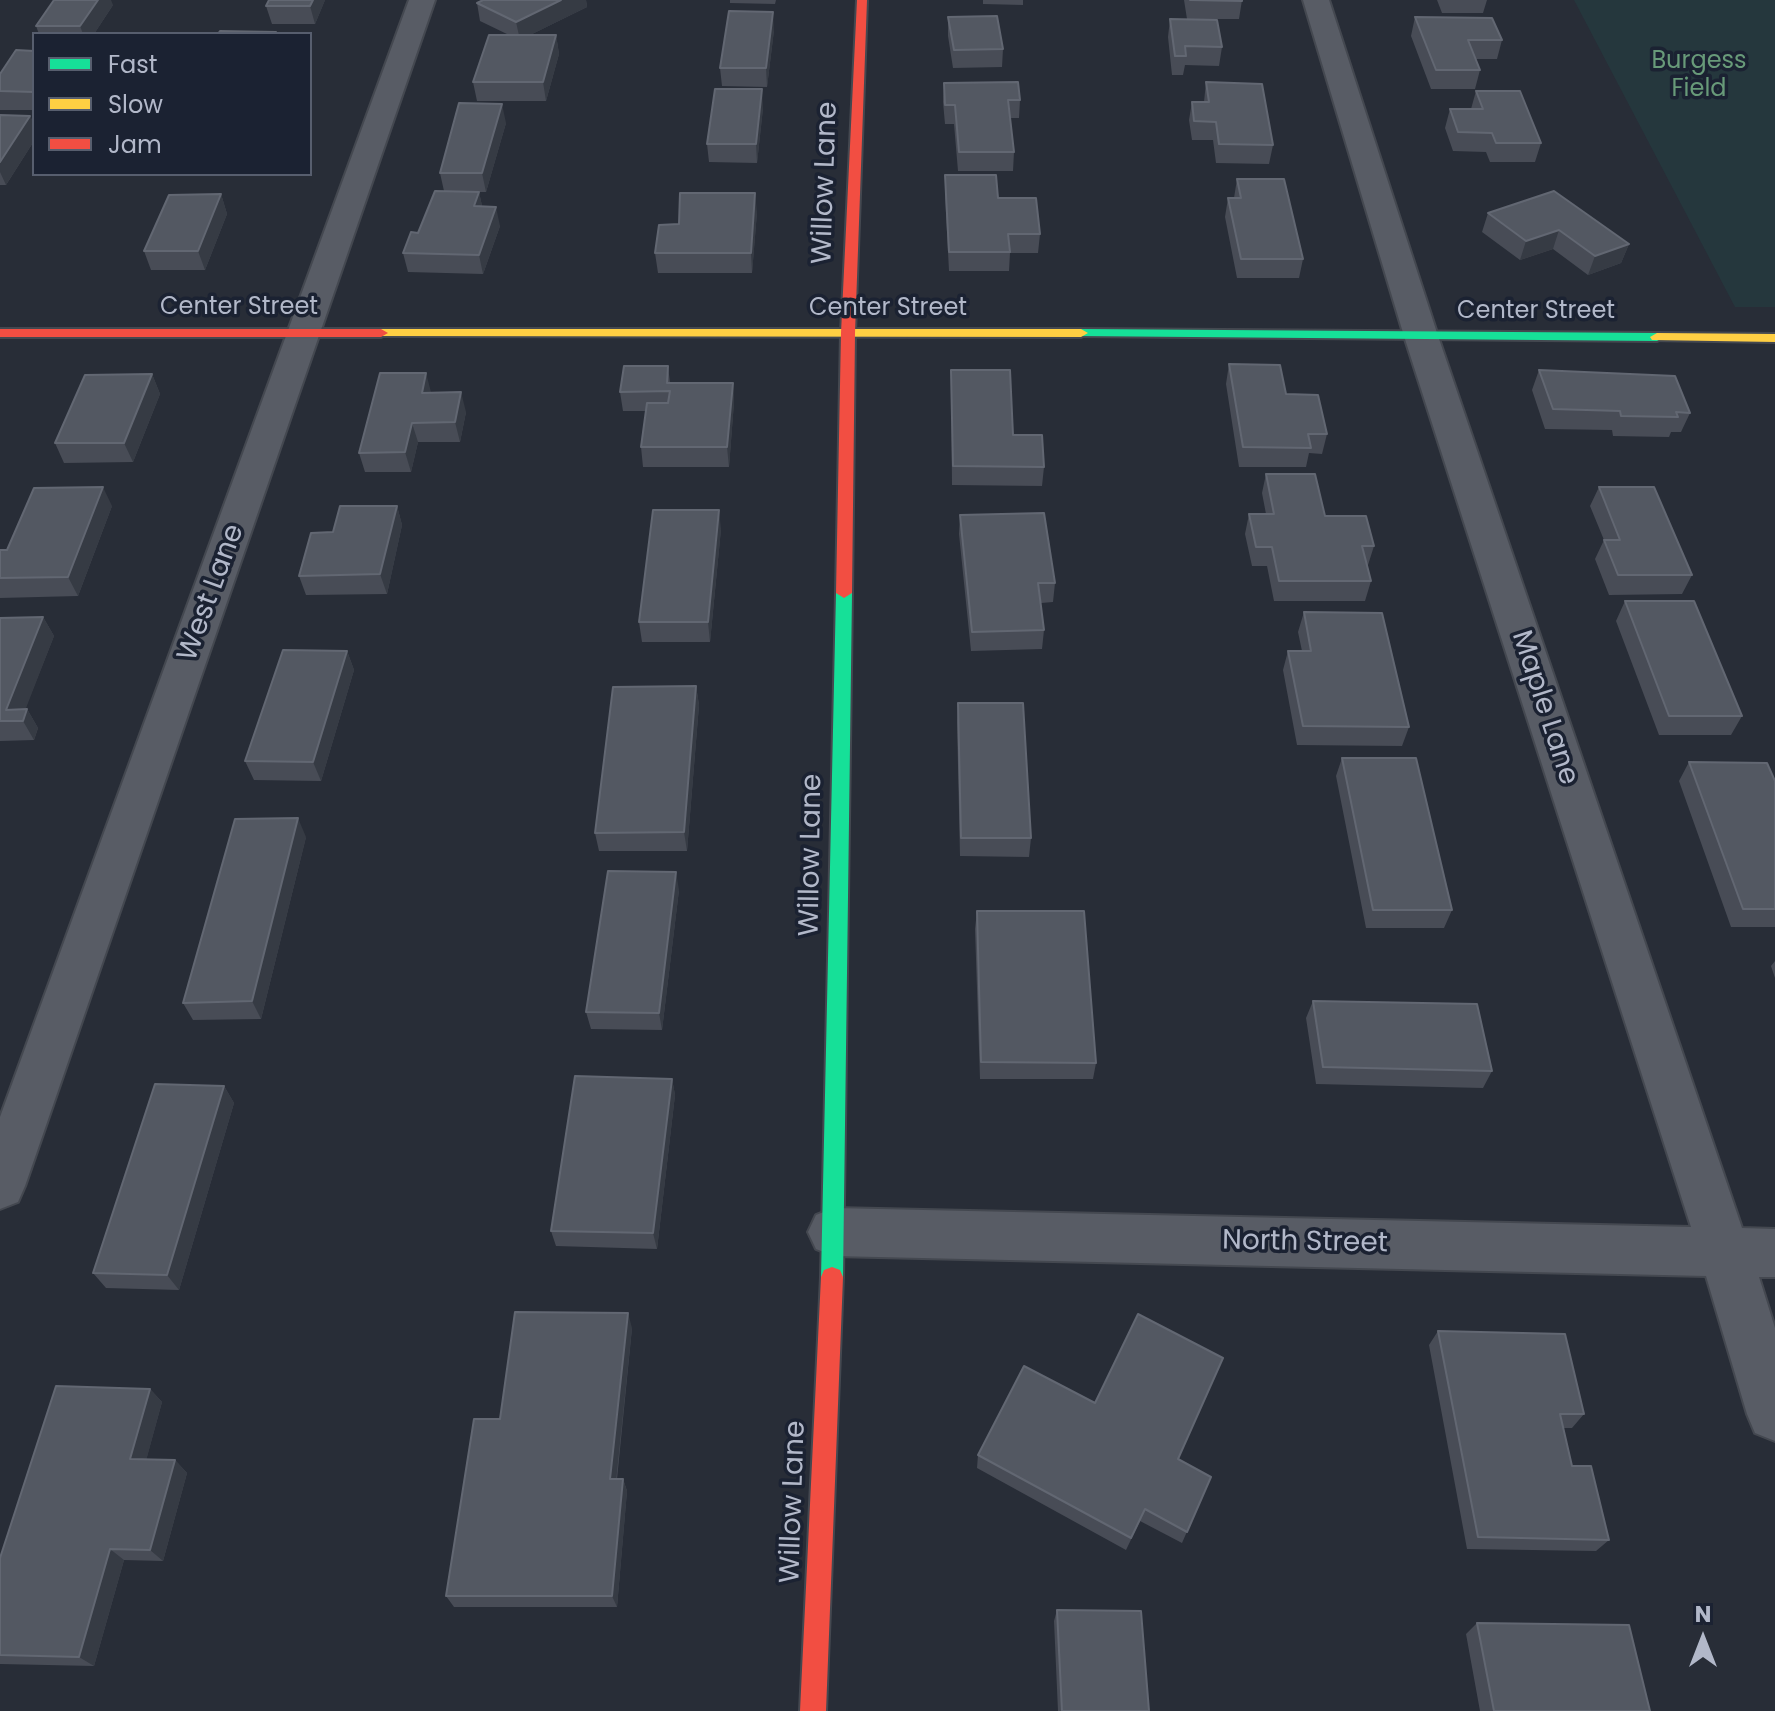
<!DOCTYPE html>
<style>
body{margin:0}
#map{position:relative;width:1775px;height:1711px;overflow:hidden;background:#282d37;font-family:Poppins,sans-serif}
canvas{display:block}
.legend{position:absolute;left:32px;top:32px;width:280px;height:144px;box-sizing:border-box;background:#1b2232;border:2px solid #575e6e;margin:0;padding:10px 14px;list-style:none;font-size:24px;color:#b2b8c9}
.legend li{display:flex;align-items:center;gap:16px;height:40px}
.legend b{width:40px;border:2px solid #575e6e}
.north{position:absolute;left:1663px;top:1599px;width:80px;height:80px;-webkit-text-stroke:6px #1b2232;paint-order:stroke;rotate:0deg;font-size:22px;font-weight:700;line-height:32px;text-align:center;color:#b2b8c9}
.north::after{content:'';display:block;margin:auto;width:28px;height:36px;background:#b2b8c9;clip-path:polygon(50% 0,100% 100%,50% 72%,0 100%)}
</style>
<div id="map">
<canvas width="1775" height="1711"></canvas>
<ul class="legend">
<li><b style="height:10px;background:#16e098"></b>Fast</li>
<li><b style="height:10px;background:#ffcf43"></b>Slow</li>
<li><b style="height:10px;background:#f24e42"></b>Jam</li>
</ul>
<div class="north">N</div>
</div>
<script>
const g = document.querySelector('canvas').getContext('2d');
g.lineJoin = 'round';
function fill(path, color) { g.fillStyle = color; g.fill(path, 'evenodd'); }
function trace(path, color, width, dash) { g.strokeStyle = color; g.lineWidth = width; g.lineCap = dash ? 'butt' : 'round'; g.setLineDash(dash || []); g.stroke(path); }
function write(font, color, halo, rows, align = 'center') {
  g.font = font + ' Poppins,sans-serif'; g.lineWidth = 7; g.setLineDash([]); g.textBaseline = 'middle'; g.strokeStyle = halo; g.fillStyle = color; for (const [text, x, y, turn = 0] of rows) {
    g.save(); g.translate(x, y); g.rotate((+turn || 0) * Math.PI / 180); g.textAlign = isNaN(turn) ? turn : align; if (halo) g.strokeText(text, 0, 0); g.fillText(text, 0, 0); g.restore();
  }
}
fill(new Path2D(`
 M1574,0H1775V307H1735Z`), '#25373d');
const street = new Path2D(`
 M409,0H435L25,1186L18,1202L0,1209V1117Z
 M1303,0H1329L1438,336L1742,1228L1775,1229V1277H1759L1775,1328V1441L1755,1433L1747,1414L1706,1276L834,1256L816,1249L808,1232L816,1215L834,1208L1691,1227L1404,336Z`);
const fast = new Path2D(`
 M1081,329L1657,333L1664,337L1657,341L1076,336L1074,333Z
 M844,588L852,593L843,1277L840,1284L832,1287L824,1284L821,1277L836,593Z`);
const slow = new Path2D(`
 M381,329H1081L1088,333L1081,337L376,336L374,333Z
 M1657,333L1775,334V342L1652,340L1650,337Z`);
const jam = new Path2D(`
 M857,0H867L855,333L852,593L844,598L836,593L841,333Z
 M0,329H381L388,333L381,337H0Z
 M832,1267L840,1270L843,1277L826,1711H800L821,1277L824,1270Z`);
trace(street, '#444850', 4);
trace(fast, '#444850', 4);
trace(slow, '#444850', 4);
trace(jam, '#444850', 4);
fill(street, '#585c65');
fill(fast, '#16e098');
fill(slow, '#ffcf43');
fill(jam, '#f24e42');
fill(new Path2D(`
 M325,0L315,24H272L266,6Z
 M483,0H586L587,7L530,35H556L559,54L546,101H477L473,82L509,35L480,21L477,3Z
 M730,0H776L775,4L730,3Z
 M983,0H1023V5L983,4Z
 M1184,0H1242L1239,19H1187Z
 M1437,0H1487L1483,13H1442Z
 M113,5L94,34H39L36,26Z
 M948,17L1003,49L1002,67L953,68L948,36Z
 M1415,17L1502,40L1497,59H1476L1480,70L1475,89H1431L1411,36Z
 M1170,19L1222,47L1219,66L1185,65L1183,75H1172L1168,37Z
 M774,30L767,87L722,86L720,68Z
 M34,51V110H0V74Z
 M1206,82L1273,145L1269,164L1216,163L1213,140H1192L1189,120L1192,102H1204Z
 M944,83L1020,100L1019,118H1010L1014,152L1013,171H958L954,124H945L943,102Z
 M1476,91L1541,143L1535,162H1490L1486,152L1453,151L1445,128L1450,109H1471Z
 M763,108L757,163L709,162L707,144Z
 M0,115L30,116L34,124V141L6,185H0Z
 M506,123L486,192H479L482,206L500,226L483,274L408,272L403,253L418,233L444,191L440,173Z
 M201,174H255L254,175Z
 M945,175L998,198L1040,234L1038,253H1010L1009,271H949L945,194Z
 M1237,179L1303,259L1299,278H1237L1225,217L1228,198H1234Z
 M221,194L227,214L205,270H151L144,251Z
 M757,212L752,273H658L655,253L679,224Z
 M1488,213L1629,244L1621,263L1588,275L1553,249L1520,260L1482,232Z
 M1229,364L1286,394L1327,434L1322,454L1309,453L1306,467H1239L1226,384Z
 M668,366L670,383H733L734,402L729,467H643L641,447L646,411H623L620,392Z
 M951,370L1044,467L1042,486L952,485Z
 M1539,370L1690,413L1681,432H1671L1669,437L1613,436L1612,430L1545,429L1532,390Z
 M152,374L160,394L133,462L64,463L55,443Z
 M431,393L466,412L460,442H418L411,472H365L359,453Z
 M1266,474L1325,516L1374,546L1368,565H1367L1371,581L1365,601H1274L1267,566H1252L1245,534L1249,514H1266L1262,493Z
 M1599,487L1692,575L1682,594L1609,595L1595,559L1604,540L1590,506Z
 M112,506L78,596L0,598V550H7Z
 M397,506L402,525L387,594L306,595L299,576L333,532Z
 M960,515L1055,583L1053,602L1041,603L1044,630L1042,649L971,651L959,534Z
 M721,529L710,642H642L639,622Z
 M1625,601L1742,716L1731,735H1659L1616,621Z
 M1304,612L1409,727L1402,746L1297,745L1283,670L1288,651H1302L1298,632Z
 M43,617L54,636L25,709H27L38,728L34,740L0,741V618Z
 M347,651L354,670L321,781L254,780L245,761Z
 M696,686L699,705L687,851H599L595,833Z
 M958,703L1031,838L1029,857L960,856L957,722Z
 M1342,758L1452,910L1444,928H1366L1336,776Z
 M1689,762L1775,781V927H1731L1679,781Z
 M306,837L261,1019L193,1020L183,1003Z
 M679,890L662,1030L591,1029L586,1012Z
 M977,911L1096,1063L1093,1079H980L975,929Z
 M1775,961V978L1771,966Z
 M1313,1001L1492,1071L1483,1088L1316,1084L1306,1018Z
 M672,1079L675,1095L657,1249L556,1246L551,1231Z
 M224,1086L234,1103L179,1290L106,1288L93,1273Z
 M632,1328L617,1479H623L627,1491L617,1607H454L446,1596L500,1419Z
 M1438,1331L1584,1414L1572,1428H1563L1572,1466L1609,1540L1596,1551L1467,1549L1429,1345Z
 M150,1389L162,1402L146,1460H175L187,1473L163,1561L124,1560L94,1666L0,1664V1558Z
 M978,1455L1178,1460L1211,1477L1182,1543L1140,1521L1126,1550L977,1468Z
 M1057,1610L1149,1711H1058L1054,1621Z
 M1477,1623L1650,1711H1480L1466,1634Z`), '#484c56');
fill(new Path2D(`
 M98,0H111L113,5L94,34H83L80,26Z
 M313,0H325L315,24L310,6Z
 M561,0H586L587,7L520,40L516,22Z
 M773,12L774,30L767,87L766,68Z
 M556,35L559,54L546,101L543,82Z
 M762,89L763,108L757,163L756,144Z
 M502,104L506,123L486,192L482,173Z
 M30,116L34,124V141L6,185L0,172V162Z
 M479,192L483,211L474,206Z
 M755,193L757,212L752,273L751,253Z
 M221,194L227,214L205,270L198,251Z
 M496,207L500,226L483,274L479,255Z
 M1559,230L1553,249L1520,260L1526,241Z
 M1629,244L1621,263L1588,275L1595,256Z
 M426,373L431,392L422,393Z
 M152,374L160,394L133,462L124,443Z
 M733,383L734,402L729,467L727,447Z
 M461,392L466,412L460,442L455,422Z
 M412,423L418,442L411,472L405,452Z
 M103,487L112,506L78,596L68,577Z
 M397,506L402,525L387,594L380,574Z
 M719,510L721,529L710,642L708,622Z
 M43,617L54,636L21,721L6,710Z
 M347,651L354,670L321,781L313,762Z
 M696,686L699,705L687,851L684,832Z
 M27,709L38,728L34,740L23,721Z
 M298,818L306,837L261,1019L252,1001Z
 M676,872L679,890L662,1030L659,1013Z
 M672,1079L675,1095L657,1249L653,1233Z
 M224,1086L234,1103L179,1290L167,1275Z
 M628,1313L632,1328L615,1491L610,1479Z
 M150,1389L162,1402L143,1472L130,1459Z
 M175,1460L187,1473L163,1561L150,1550Z
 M623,1479L627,1491L617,1607L612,1596Z
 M110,1549L124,1560L94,1666L79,1657Z`), '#363b44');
const building = new Path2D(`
 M54,0H98L80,26H36Z
 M269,0H313L310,6H266Z
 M483,0H561L516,22L477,3Z
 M1190,0H1242V1Z
 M729,11L773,12L766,68H720Z
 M997,16L1003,49L954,50L948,17Z
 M1415,17L1492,18L1502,40H1468L1480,70H1436Z
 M1170,19L1217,20L1222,47L1185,46L1186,56H1175Z
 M220,31L276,32L275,34H218Z
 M489,35H556L543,82H473Z
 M16,50L34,51V92L0,91V74Z
 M1018,82L1020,100H1008L1014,152H959L955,105H945L944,83Z
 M1206,82L1262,84L1273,145L1219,144L1216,122L1194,121L1192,102H1209Z
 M715,89H762L756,144H707Z
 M1476,91H1520L1541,143H1496L1492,133L1458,132L1450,109H1483Z
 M459,103L502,104L482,173H440Z
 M0,115L30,116L0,162Z
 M945,175H996L998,198H1036L1040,234H1008L1010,252H949Z
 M1237,179H1284L1303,259H1241L1228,198H1241Z
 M435,191L479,192L474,206L496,207L479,255L403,253L411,232L418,233Z
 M1554,191L1629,244L1595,256L1559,230L1526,241L1488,213Z
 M680,193H755L751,253H655L659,225L679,224Z
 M221,194L198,251H144L169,195Z
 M1229,364L1280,365L1286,394L1318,395L1327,434H1308L1311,448L1243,447Z
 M624,366H668L667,383H733L727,447H641L647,403H668L670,391L620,392Z
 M951,370H1010L1013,435H1042L1044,467L953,466Z
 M1539,370L1675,376L1690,413L1676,412L1678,417L1621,416L1620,411L1553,409Z
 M380,373H426L422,393L461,392L455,422L412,423L405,452L359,453Z
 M152,374L124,443H55L85,375Z
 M1266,474H1315L1325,516H1366L1374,546H1362L1371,581H1279L1272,547H1256L1249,514H1274Z
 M103,487L68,577L0,578V550H7L34,488Z
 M1599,487H1654L1692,575H1618L1604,540H1620Z
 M340,506H397L380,574L299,576L311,533L333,532Z
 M653,510H719L708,622H639Z
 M1044,513L1055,583H1038L1044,630L972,632L960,515Z
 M1625,601H1694L1742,716H1669Z
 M1304,612L1382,613L1409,727L1303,726L1288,651H1311Z
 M43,617L6,710L27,709L23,721H0V618Z
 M283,650L347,651L313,762L245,761Z
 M696,686L684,832L595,833L613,687Z
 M958,703H1023L1031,838H961Z
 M1342,758H1416L1452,910H1373Z
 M1689,762L1767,763L1775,781V909H1743Z
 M298,818L252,1001L183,1003L235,819Z
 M608,871L676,872L659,1013L586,1012Z
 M977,911H1084L1096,1063L981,1062Z
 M1313,1001L1477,1004L1492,1071L1323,1067Z
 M575,1076L672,1079L653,1233L551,1231Z
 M155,1084L224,1086L167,1275L93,1273Z
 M515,1312L628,1313L610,1479H623L612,1596H446L474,1419H500Z
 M1138,1314L1223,1358L1178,1459L1211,1477L1187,1532L1145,1509L1131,1538L978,1455L1024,1366L1095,1403Z
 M1438,1331L1565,1334L1584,1414H1560L1572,1466H1591L1609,1540L1478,1537Z
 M56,1386L150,1389L130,1459L175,1460L150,1550L110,1549L79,1657L0,1655V1558Z
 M1057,1610L1141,1611L1149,1711H1062Z
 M1477,1623L1629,1625L1650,1711H1494Z`);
fill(building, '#535862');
trace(building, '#626772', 2);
write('24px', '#689a79', '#1b2232', [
 ["Burgess",1699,62],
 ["Field",1699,90]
]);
write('24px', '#b2b8c9', '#1b2232', [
 ["Center Street",239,308],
 ["Center Street",888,309],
 ["Center Street",1536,312]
]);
write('28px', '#b2b8c9', '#1b2232', [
 ["Willow Lane",826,183,-88],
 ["West Lane",212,593,-70],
 ["Maple Lane",1544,708,72],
 ["Willow Lane",812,855,-89],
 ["North Street",1305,1243,1],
 ["Willow Lane",794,1502,-88]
]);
</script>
